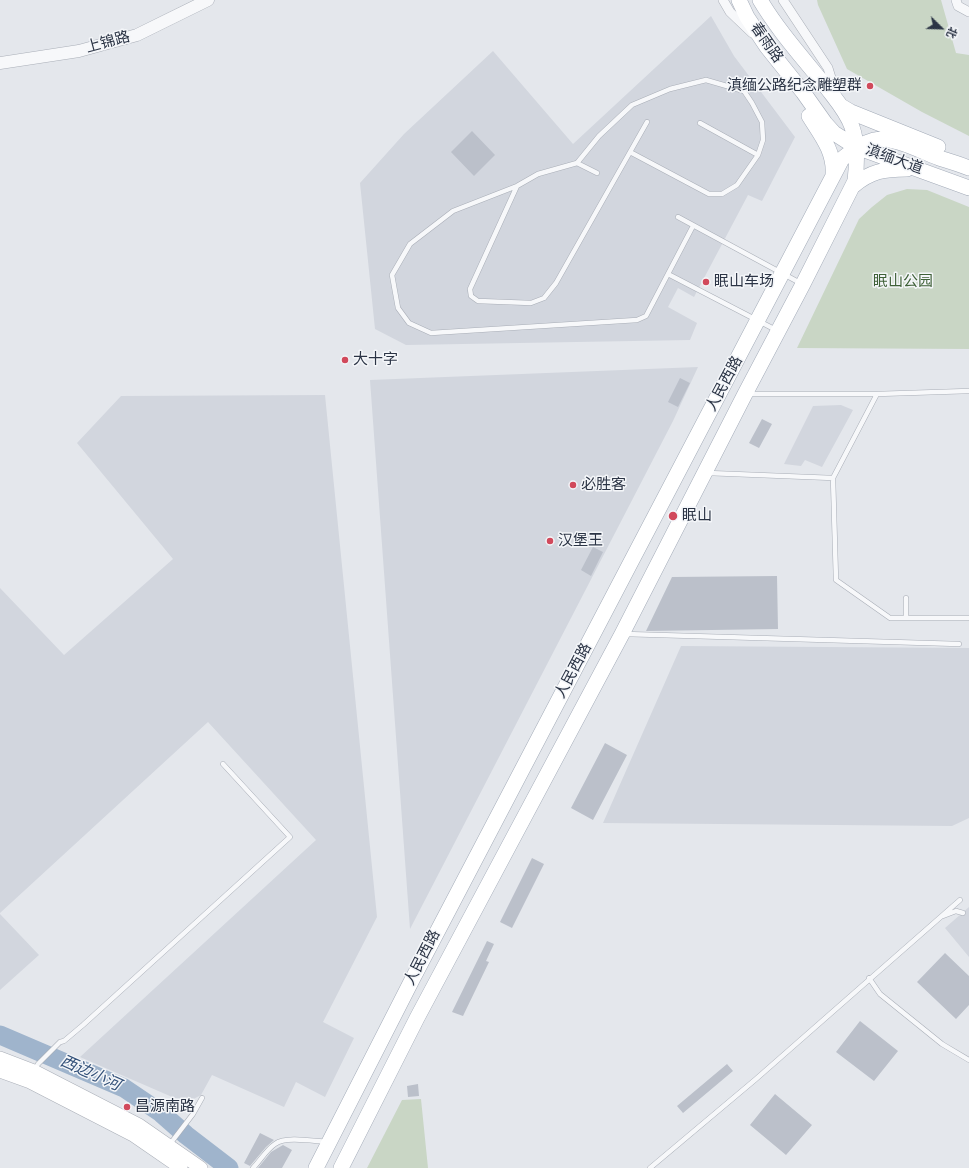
<!DOCTYPE html>
<meta charset="utf-8">
<style>
body{margin:0}
#map{position:relative;width:969px;height:1168px;overflow:hidden;background:#e4e7ec;font-family:Jost,"Noto Sans SC",sans-serif}
canvas{display:block}
.north{position:absolute;left:921px;top:8px;width:40px;height:40px;-webkit-text-stroke:3px #f4f6f9;paint-order:stroke;rotate:113deg;font-size:11px;font-weight:700;line-height:16px;text-align:center;color:#2b3445}
.north::after{content:'';display:block;margin:auto;width:14px;height:18px;background:#2b3445;clip-path:polygon(50% 0,100% 100%,50% 72%,0 100%)}
</style>
<div id="map">
<canvas width="969" height="1168"></canvas>
<div class="north">北</div>
</div>
<script>
const g = document.querySelector('canvas').getContext('2d');
g.lineJoin = 'round';
function fill(path, color) { g.fillStyle = color; g.fill(path, 'evenodd'); }
function trace(path, color, width, dash) { g.strokeStyle = color; g.lineWidth = width; g.lineCap = dash ? 'butt' : 'round'; g.setLineDash(dash || []); g.stroke(path); }
function write(font, color, halo, rows, align = 'center') {
  g.font = font + ' Jost,"Noto Sans SC",sans-serif'; g.lineWidth = 3; g.setLineDash([]); g.textBaseline = 'middle'; g.strokeStyle = halo; g.fillStyle = color; for (const [text, x, y, turn = 0] of rows) {
    g.save(); g.translate(x, y); g.rotate((+turn || 0) * Math.PI / 180); g.textAlign = isNaN(turn) ? turn : align; if (halo) g.strokeText(text, 0, 0); g.fillText(text, 0, 0); g.restore();
  }
}
fill(new Path2D(`
 M711,16L734,56L795,137L762,201L748,195L694,297L678,288L668,307L697,323L690,340L406,345L375,329L360,183L404,134L493,51L573,144Z
 M698,367L673,421L410,929L370,380Z
 M325,395L377,917L323,1022L354,1038L325,1097L296,1082L284,1107L212,1075L201,1095L186,1103L80,1057L316,840L208,722L0,913V588L64,655L173,559L77,443L121,396Z
 M841,405L853,410L822,467L805,460L801,466L784,464L813,406Z
 M681,646L969,648V818L952,826L603,823Z
 M969,907V957L945,928Z
 M0,914L39,955L0,990Z`), '#d2d6de');
fill(new Path2D(`
 M817,0H941L956,53L969,55V136L922,112L847,69L818,5Z
 M907,189L927,190L969,207V349L797,348L859,219L872,207L887,195Z
 M421,1099L428,1168H367L402,1100Z`), '#c9d6c5');
trace(new Path2D(`
 M0,1035L124,1088L161,1113L186,1135L229,1168`), '#9fb4cc', 19);
fill(new Path2D(`
 M472,131L495,155L474,176L451,152Z
 M680,378L690,383L678,407L668,402Z
 M762,419L772,424L759,448L749,443Z
 M593,547L603,552L591,576L581,570Z
 M777,576L778,629L646,631L672,577Z
 M605,743L627,755L593,820L571,808Z
 M532,858L544,864L512,928L500,922Z
 M487,941L494,944L486,961L489,962L463,1016L452,1012Z
 M945,953L969,976V1005L956,1019L917,982Z
 M860,1021L898,1051L874,1081L836,1052Z
 M727,1064L733,1071L683,1113L677,1106Z
 M418,1084L419,1096L408,1097L407,1086Z
 M775,1094L812,1125L786,1155L750,1125Z
 M260,1133L274,1140L266,1147L250,1166L244,1163Z
 M283,1145L292,1150L282,1168H258L271,1152Z`), '#bbc0ca');
const service = new Path2D(`
 M700,123L758,155
 M630,152L709,194H722L737,185L758,155L763,140L762,122L752,103L744,91L706,80L670,89L632,105L599,136L577,163L538,174L517,186L453,211L410,244L392,275L398,308L409,323L431,333L637,320L646,316L693,226
 M577,163L597,173
 M517,186L470,289L471,296L478,301L531,303L544,298L556,283L647,122
 M678,217L802,284
 M668,274L776,330
 M749,394H877L969,391
 M708,473L833,478L877,394
 M833,478L836,580L890,618H969
 M906,617V598
 M625,634L959,644
 M943,916L956,911L963,913
 M869,978L880,994L942,1044L969,1060
 M34,1071L38,1064L60,1042L64,1041L83,1025L290,837L223,764
 M170,1144L193,1114L202,1098
 M253,1168C260,1161 266,1150 275,1144C286,1136 312,1141 326,1142
 M650,1168L756,1079L960,900`);
const minor = new Path2D(`
 M723,0L730,12L752,33
 M783,0L828,68L836,94
 M956,0L958,6L969,12`);
const tertiary = new Path2D(`
 M0,63L79,51L137,35L208,0`);
const secondary = new Path2D(`
 M0,1058L34,1071L139,1125L201,1168
 M0,1071L30,1082L133,1135L181,1168`);
const primary = new Path2D(`
 M739,0L747,17L767,47L803,92L825,123L834,133L848,142L859,148L969,188
 M841,106L851,112L938,147
 M809,116C821,135 835,152 833,175
 M853,186C871,171 884,169 907,169
 M316,1168L413,978L842,159C850,152 863,143 874,140C895,136 920,151 939,158C949,161 959,164 969,168
 M341,1168L417,1018L622,634L745,394L803,284L855,181C857,164 858,143 852,127C847,112 836,100 827,88C804,59 779,32 760,0`);
trace(service, '#a9aeb7', 5.5);
trace(minor, '#a9aeb7', 10);
trace(tertiary, '#a9aeb7', 13);
trace(secondary, '#a9aeb7', 14);
trace(primary, '#a3abb8', 16);
trace(service, '#f7f8fa', 4.5);
trace(minor, '#f7f8fa', 9);
trace(tertiary, '#f7f8fa', 12);
trace(secondary, '#fff', 13);
trace(primary, '#fff', 15);
for (const [x, y, r, color] of [
 [870,86,4,"#d1495b"],
 [706,282,4,"#d1495b"],
 [345,360,4,"#d1495b"],
 [573,485,4,"#d1495b"],
 [673,516,5,"#d1495b"],
 [550,541,4,"#d1495b"],
 [127,1107,4,"#d1495b"]
]) { const dot = new Path2D(); dot.arc(x, y, r, 0, 2 * Math.PI); g.fillStyle = color; g.fill(dot); trace(dot, '#f4f6f9', 1.5); }
write('15px', '#2b3445', '#f4f6f9', [
 ["上锦路",108,43,-15],
 ["春雨路",766,43,55],
 ["滇缅大道",894,160,20],
 ["人民西路",725,384,-62],
 ["人民西路",574,671,-62],
 ["人民西路",423,958,-63]
]);
write('15px', '#2b3445', '#f4f6f9', [
 ["滇缅公路纪念雕塑群",862,86,"right"],
 ["眠山车场",714,282],
 ["大十字",353,360],
 ["必胜客",581,485],
 ["眠山",682,516],
 ["汉堡王",558,541],
 ["昌源南路",135,1107]
], 'left');
write('15px', '#3f6138', '#f4f6f9', [
 ["眠山公园",903,282]
]);
write('italic 16px', '#34527a', '#f4f6f9', [
 ["西边小河",90,1074,24]
]);
</script>
